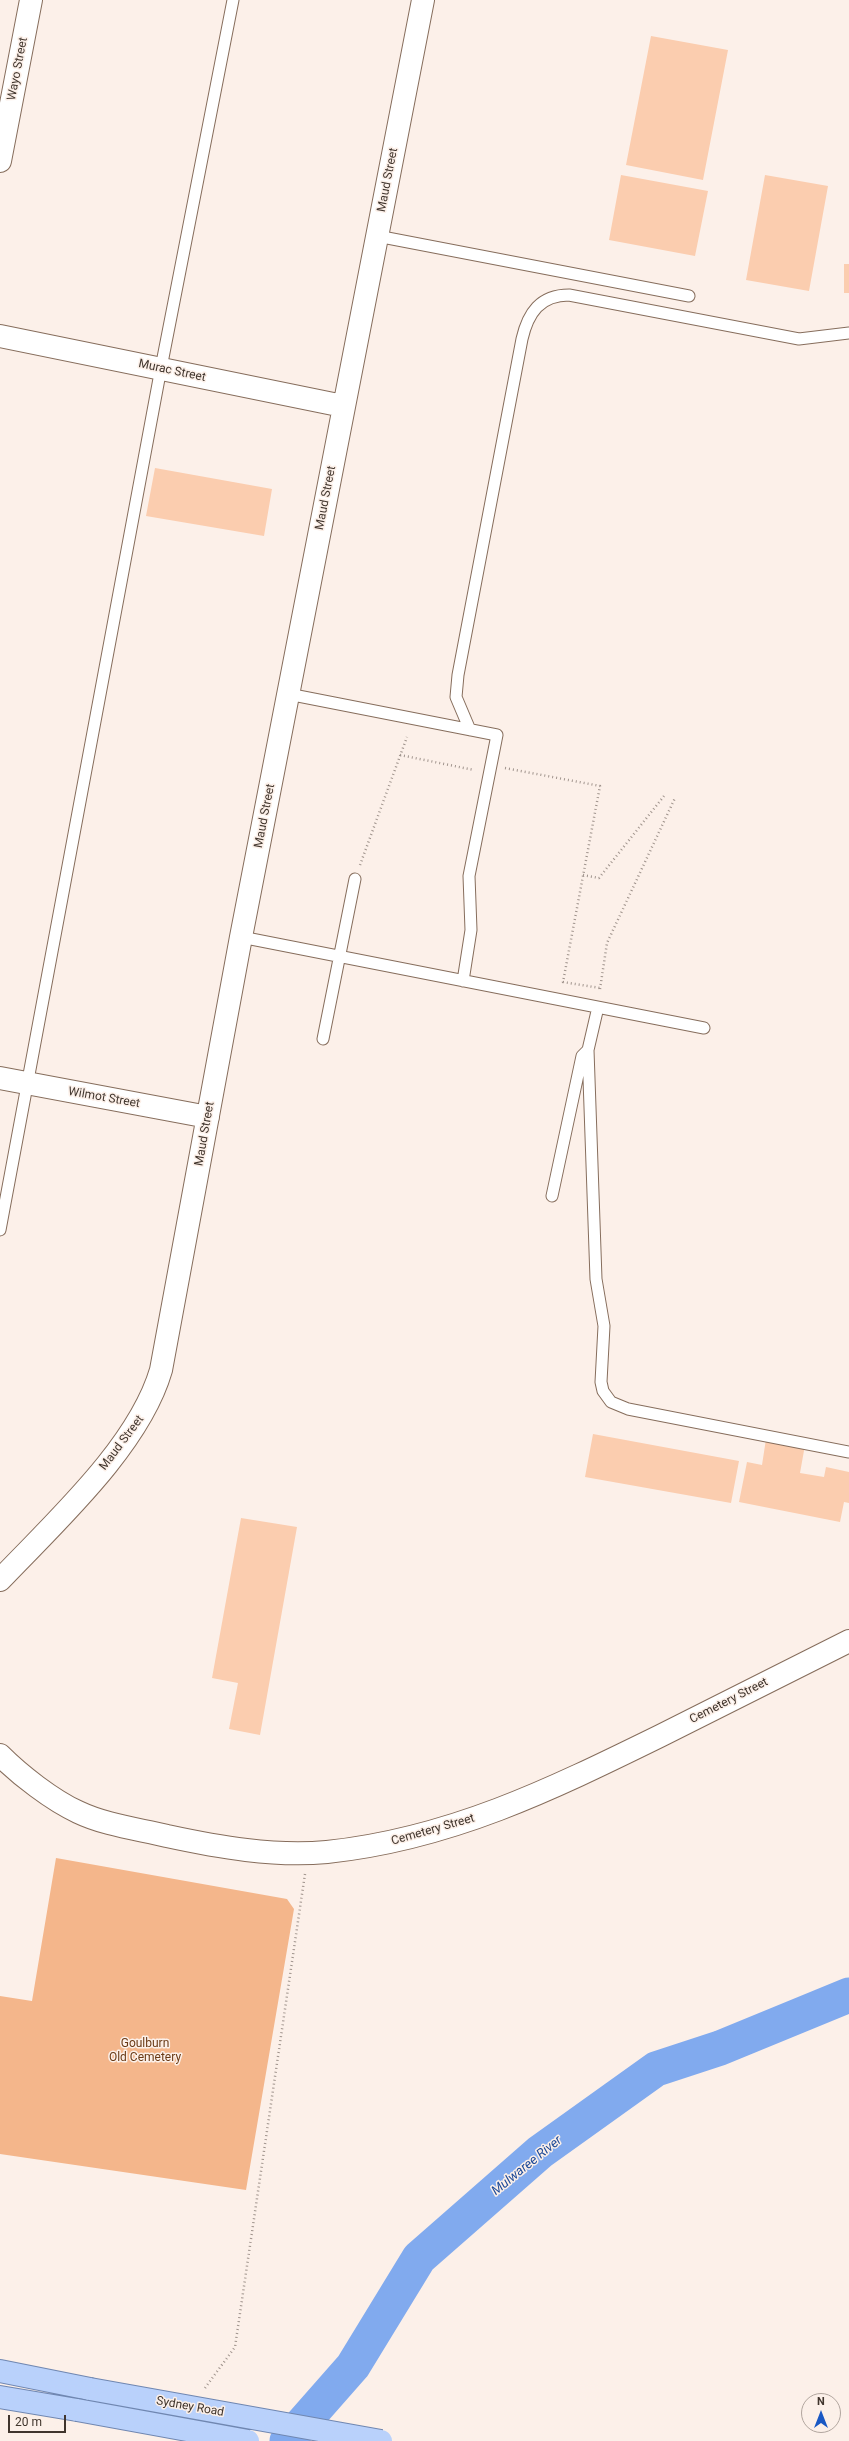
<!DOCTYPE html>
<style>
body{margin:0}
#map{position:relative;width:849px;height:2441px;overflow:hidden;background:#fcf0e9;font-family:Roboto,sans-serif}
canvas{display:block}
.north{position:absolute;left:801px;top:2393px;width:40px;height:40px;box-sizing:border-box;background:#fcf0e9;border:1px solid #b1a59e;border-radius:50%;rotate:0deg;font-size:11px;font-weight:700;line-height:16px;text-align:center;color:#40352d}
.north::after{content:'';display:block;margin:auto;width:14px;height:18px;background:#1a58c4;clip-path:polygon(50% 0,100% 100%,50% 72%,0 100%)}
.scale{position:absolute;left:8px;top:2415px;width:58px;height:18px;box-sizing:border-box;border:2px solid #40352d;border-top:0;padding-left:5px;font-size:12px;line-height:14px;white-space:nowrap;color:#40352d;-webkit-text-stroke:3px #fcf0e9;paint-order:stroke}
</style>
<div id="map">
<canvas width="849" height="2441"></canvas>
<div class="north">N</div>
<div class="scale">20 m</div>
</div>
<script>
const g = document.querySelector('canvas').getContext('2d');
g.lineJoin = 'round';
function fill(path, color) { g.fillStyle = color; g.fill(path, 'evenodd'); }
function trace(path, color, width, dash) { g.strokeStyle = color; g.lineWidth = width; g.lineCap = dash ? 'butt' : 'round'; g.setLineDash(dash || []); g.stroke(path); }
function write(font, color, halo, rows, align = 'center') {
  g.font = font + ' Roboto,sans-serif'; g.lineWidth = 3; g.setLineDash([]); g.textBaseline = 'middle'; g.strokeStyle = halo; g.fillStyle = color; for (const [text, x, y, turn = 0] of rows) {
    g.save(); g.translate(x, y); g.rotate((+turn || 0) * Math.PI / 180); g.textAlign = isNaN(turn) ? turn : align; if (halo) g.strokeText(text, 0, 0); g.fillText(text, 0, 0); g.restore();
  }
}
fill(new Path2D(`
 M56,1858L287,1899L294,1909L246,2190L0,2154V1996L32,2001Z`), '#f4b68b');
trace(new Path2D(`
 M287,2441L353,2366L419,2258L540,2152L656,2069L720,2048L849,1995`), '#81aaee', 35);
fill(new Path2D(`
 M651,36L728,50L703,180L626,165Z
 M621,175L708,191L695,256L609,240Z
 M765,175L828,186L809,291L746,280Z
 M844,264H849V293H844Z
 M155,468L272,489L264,536L146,516Z
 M593,1434L739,1461L731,1503L585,1477Z
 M766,1439L805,1445L800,1473L824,1477L826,1467L849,1472V1503L844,1502L840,1522L739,1502L747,1462L762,1465Z
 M241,1518L297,1527L260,1735L229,1729L238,1683L212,1678Z`), '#fbcdaf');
const service = new Path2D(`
 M377,236L689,296
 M288,694L497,735L469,876L471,930L463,981
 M470,730L456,697L458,675L522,339C528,313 540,295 569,295L799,339L849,333
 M241,937L704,1028
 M323,1039L355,879
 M588,1050L596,1279L604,1326L601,1382L603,1391L611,1402L628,1409L849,1452
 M552,1196L582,1056L588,1050L598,1007
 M0,1230L161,368L233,0`);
const minor = new Path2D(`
 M0,161L31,0
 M0,336L343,406
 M0,1078L208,1117
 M0,1580C55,1522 139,1446 161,1370L241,937L423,0
 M0,1755C20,1775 52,1800 78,1812C105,1825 138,1829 167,1836C218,1847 274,1857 327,1852C450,1839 550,1790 660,1736C723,1704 786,1672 849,1641`);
const primary = new Path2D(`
 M0,2371L90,2389
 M0,2397L77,2410`);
trace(service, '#866d5c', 13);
trace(minor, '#866d5c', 24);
trace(primary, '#7087b1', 24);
trace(new Path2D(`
 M400,755L474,770
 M505,768L600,786L563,982L600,988
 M360,865L407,737
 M583,875L599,878L664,796
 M600,989L607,943L675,798
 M205,2388L235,2347L305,1874`), '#a0948d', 2.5, [1, 3]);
trace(service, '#fff', 11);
trace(minor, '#fff', 22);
trace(primary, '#b9d1fb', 22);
const primaryBridge = new Path2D(`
 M90,2389L381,2441
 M77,2410L248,2441`);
trace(primaryBridge, '#7087b1', 24, []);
trace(primaryBridge, '#b9d1fb', 22);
write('12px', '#40352d', '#fcf0e9', [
 ["Wayo Street",18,69,-79],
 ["Maud Street",388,180,-79],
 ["Murac Street",172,371,12],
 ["Maud Street",326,498,-79],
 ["Maud Street",265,816,-79],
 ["Wilmot Street",104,1098,10],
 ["Maud Street",205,1134,-80],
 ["Maud Street",122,1443,-53],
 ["Cemetery Street",729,1701,-27],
 ["Cemetery Street",433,1830,-16],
 ["Sydney Road",190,2407,10]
]);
write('12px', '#6a3a15', '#fcf0e9', [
 ["Goulburn",145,2044],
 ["Old Cemetery",145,2058]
]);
write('italic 13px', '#1c4998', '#fcf0e9', [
 ["Mulwaree River",527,2166,-39]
]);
</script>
